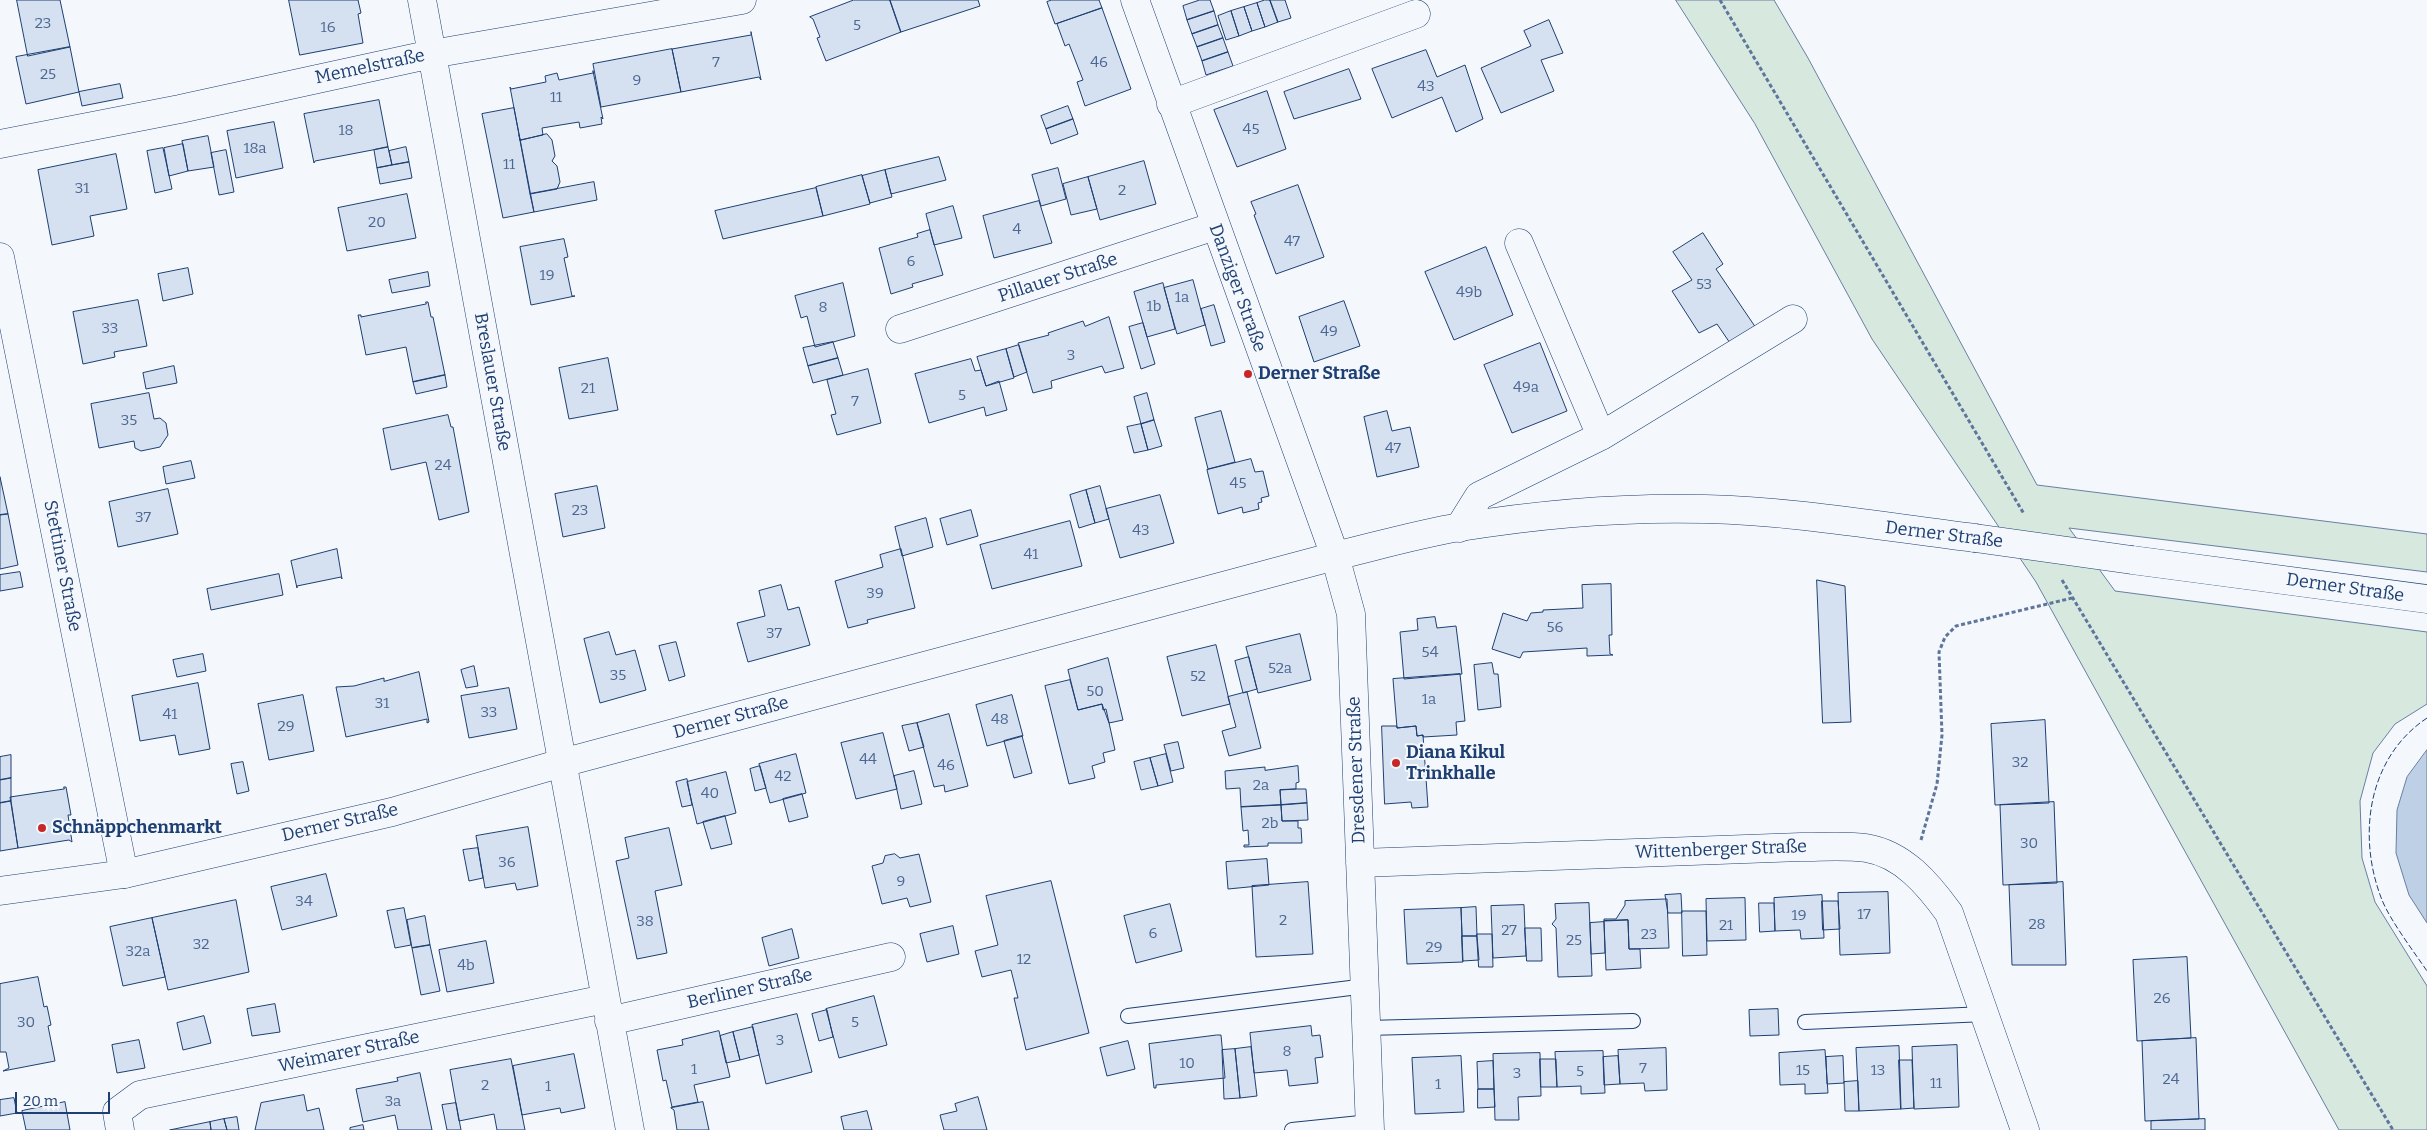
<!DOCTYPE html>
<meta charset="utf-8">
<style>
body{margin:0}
#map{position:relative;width:2427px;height:1130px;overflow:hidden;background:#f4f7fb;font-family:Bitter,serif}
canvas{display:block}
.scale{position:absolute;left:15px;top:1092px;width:95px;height:22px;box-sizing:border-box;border:2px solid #1d3f73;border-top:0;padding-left:6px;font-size:15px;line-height:18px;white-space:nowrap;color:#1d3f73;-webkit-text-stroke:4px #f4f7fb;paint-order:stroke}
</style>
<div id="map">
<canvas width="2427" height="1130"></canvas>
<div class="scale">20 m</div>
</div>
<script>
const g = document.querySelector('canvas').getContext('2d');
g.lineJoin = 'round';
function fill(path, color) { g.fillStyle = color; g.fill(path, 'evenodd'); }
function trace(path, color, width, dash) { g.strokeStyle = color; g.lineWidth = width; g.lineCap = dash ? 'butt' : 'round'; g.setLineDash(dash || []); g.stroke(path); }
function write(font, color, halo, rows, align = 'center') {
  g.font = font + ' Bitter,serif'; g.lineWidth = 4; g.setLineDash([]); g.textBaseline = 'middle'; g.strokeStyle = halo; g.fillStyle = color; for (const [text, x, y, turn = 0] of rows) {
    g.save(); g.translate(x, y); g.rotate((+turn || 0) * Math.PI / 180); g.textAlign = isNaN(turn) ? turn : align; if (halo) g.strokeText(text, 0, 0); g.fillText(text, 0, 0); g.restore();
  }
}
const green = new Path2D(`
 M1676,0H1774L1808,58L2037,485L2427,534V572L2069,528L2115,591L2427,632V704L2395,724L2373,753L2360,801L2362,858L2375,902L2427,986V1130H2339L2036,582L1872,339L1755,124Z`);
fill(green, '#d7e8df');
trace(green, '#687fa3', 1);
const water = new Path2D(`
 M2427,750V923L2409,895L2396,853L2397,810L2407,777Z`);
fill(water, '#bed0e5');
trace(water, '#687fa3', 1);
const building = new Path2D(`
 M17,0H60L70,47L28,56Z
 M289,0H358L361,13L358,14L363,43L300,55Z
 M854,0H890L901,32L826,61L817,38L820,37L813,19L810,17Z
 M890,0H978L980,6L901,32Z
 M1052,0H1099L1102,8L1055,24L1047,2Z
 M1200,0H1210L1214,11L1187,20L1183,6Z
 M1265,0H1270L1278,22L1265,27L1257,3Z
 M1270,0H1285L1291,18L1278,22Z
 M1257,3L1265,27L1252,31L1244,7Z
 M1244,7L1252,31L1239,36L1231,11Z
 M1102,8L1131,89L1085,106L1077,82L1083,80L1069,44L1065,46L1057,24Z
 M1214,11L1218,25L1192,34L1187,20Z
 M1231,11L1239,36L1226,40L1218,16Z
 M1549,20L1563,53L1541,60L1554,91L1501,113L1481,68L1531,46L1524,31Z
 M1218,25L1223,38L1197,47L1192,34Z
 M751,32L761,80L759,77L681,92L672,49L751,35Z
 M1223,38L1228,52L1202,61L1197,47Z
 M70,47L79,92L26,104L16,57Z
 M672,49L681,92L601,107L593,64Z
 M1426,50L1437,77L1465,65L1483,119L1456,132L1442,97L1392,118L1372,69Z
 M1228,52L1233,66L1206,75L1202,61Z
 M1349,69L1361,99L1294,119L1284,92Z
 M593,71L603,119L601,117L602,124L580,128L579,122L542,128L543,135L520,140L510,87L511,89L546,82L545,76L557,73L559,80L593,73Z
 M120,84L123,98L82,106L79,92Z
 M1267,91L1286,149L1237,167L1214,110Z
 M379,100L388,147L315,161L314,163L304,114Z
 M1068,106L1073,119L1046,129L1041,116Z
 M514,108L534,212L503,218L482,114Z
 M1073,119L1078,134L1051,144L1046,129Z
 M274,122L283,168L236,178L227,131Z
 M547,134L552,140L555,156L552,161L557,166L560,182L557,189L530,194L519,135L520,140Z
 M208,136L214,167L188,171L182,141Z
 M183,144L188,171L169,176L164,148Z
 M388,147L392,165L377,168L374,150Z
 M406,147L409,162L392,165L389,151Z
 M163,148L172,189L155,193L147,151Z
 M226,150L234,192L219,195L211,153Z
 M116,154L127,209L90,216L94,236L52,245L38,170Z
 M939,157L946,180L891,194L885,170Z
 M1144,161L1156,204L1100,220L1088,177Z
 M409,162L412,178L380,184L377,168Z
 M1058,168L1066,199L1041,206L1032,175Z
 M885,170L892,197L870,203L862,176Z
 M862,175L870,204L823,216L816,187Z
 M1088,177L1097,209L1071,215L1063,184Z
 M594,182L597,200L534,212L530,194Z
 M1298,185L1324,257L1276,274L1254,215L1256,214L1251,202Z
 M816,188L823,216L723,239L715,211Z
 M407,194L416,238L347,251L338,208Z
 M1039,201L1052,243L994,258L983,216Z
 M953,206L962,238L934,245L926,214Z
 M930,230L943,275L912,284L913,287L891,294L879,248L918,237L917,234Z
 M1703,233L1723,264L1716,269L1756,328L1732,346L1717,324L1699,333L1672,291L1692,280L1673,252Z
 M564,239L568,257L564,258L572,296H575L531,305L520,247Z
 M1486,247L1513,315L1454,340L1425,272Z
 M188,268L193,294L163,301L158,274Z
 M428,272L430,286L392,293L389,280Z
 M1193,280L1205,325L1177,334L1164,288Z
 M843,283L855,336L815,347L807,316L801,318L795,296Z
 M1163,283L1175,329L1147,337L1134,292Z
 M138,300L147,346L114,352L115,357L83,364L73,312Z
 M1344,301L1360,346L1314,362L1299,317Z
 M426,302H428L431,317H433L445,375L413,382L406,347L366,355L358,315H361V317L426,304Z
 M1214,305L1225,342L1211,346L1201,309Z
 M1109,317L1124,368L1105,373L1102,366L1051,381L1052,388L1033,393L1018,343L1049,335L1048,333L1083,321L1085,326Z
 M1143,323L1155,364L1141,369L1129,327Z
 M833,342L838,358L808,366L803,348Z
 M1540,343L1567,411L1512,433L1484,365Z
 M1019,345L1027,372L1014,377L1006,349Z
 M1006,349L1014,378L986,386L977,357Z
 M608,358L618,410L569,419L559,368Z
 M838,358L843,375L813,383L808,366Z
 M971,359L975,371L981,370L986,386L999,381L1007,410L986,416L984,407L929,423L915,374Z
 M174,366L177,383L146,389L143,373Z
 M868,369L881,423L837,435L831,415L836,414L827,380Z
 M445,375L447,387L416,394L413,382Z
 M149,393L154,419L160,418L166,423L168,435L160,447L141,451L135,448L134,441L99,448L91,404Z
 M1147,393L1154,420L1141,424L1134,397Z
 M1221,411L1235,462L1208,469L1195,418Z
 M1387,411L1392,431L1410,427L1419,467L1377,477L1364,417Z
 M448,415L451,427H453L469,512L439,520L426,462L391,470L383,429Z
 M1154,420L1162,446L1148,450L1141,424Z
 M1141,424L1148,450L1134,453L1127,427Z
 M1251,459L1255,472L1263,471L1269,496L1261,498L1262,502L1258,503L1259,509L1243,513L1242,507L1218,514L1207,470Z
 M191,461L195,478L166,484L163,467Z
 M0,477L8,514L0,515Z
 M597,486L605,528L563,537L555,494Z
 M1100,486L1109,519L1095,523L1086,490Z
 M168,489L178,534L118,547L109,502Z
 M1086,490L1095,523L1079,528L1070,495Z
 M1160,495L1174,543L1120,558L1106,509Z
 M971,510L978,536L947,545L940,519Z
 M8,514L18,565L0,569V515Z
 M926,518L933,547L902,556L895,527Z
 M1070,521L1082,566L992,589L980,545Z
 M337,549L342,579L341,577L297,586V588L291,561Z
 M901,549L915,608L867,620L868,623L848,628L835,581L883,567L880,555Z
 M20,572L23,587L0,591V575Z
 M279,574L283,595L211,610L207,589Z
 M1817,580L1845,586L1851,722L1823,723Z
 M1611,584L1612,635H1609L1610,654L1613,655L1587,656V648L1523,652L1520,658L1492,649L1503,613L1527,621L1531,613L1543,612V610L1583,608L1582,585Z
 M781,585L788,610L799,607L810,645L748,662L737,623L765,616L759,591Z
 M1435,617L1437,628L1456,626L1462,674L1404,679L1400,632L1418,630L1417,619Z
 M609,632L616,655L635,650L646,690L600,703L584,639Z
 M1300,634L1311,680L1258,693L1246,647Z
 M676,642L685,676L669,681L659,646Z
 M1216,645L1230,704L1182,716L1167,657Z
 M203,654L206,671L177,677L173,660Z
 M1249,657L1257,689L1243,693L1235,661Z
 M1108,658L1123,720L1109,723L1102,704L1078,710L1068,670Z
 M1492,663L1494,674H1498L1501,707L1478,710L1474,665Z
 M474,666L478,686L466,688L461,670Z
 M419,672L429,722L427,723V719L346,737L336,687L354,686L384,678V681Z
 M1460,674L1465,721L1456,722L1457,735L1423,737V735L1417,736L1416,726L1397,728L1393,679Z
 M1070,680L1078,710L1102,704L1103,710L1106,709L1115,750L1103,753L1105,762L1092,766L1095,778L1069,784L1045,686Z
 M198,683L210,749L179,755L175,735L140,741L132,696Z
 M509,688L517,729L469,738L461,696Z
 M1247,692L1261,748L1229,756L1222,731L1236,727L1228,697Z
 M303,695L314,751L269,760L258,704Z
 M1012,695L1023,736L987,746L976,705Z
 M949,714L968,786L945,792L944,785L934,787L917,723Z
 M2045,720L2049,803L1995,805L1991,724Z
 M917,723L924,747L909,751L902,726Z
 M1382,726H1397V728L1416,726L1417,736L1423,735L1428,807L1412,808L1411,802L1385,804Z
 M883,733L897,789L856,799L841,743Z
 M1022,736L1032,773L1014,778L1004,741Z
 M1178,742L1184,768L1171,771L1164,745Z
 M796,754L806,793L770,803L759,764Z
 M1166,754L1173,782L1158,786L1150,758Z
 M11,755V778L0,780V757Z
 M1150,758L1158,786L1141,790L1134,762Z
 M243,762L249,791L237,794L231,764Z
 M760,766L766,788L755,791L750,769Z
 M1298,766L1299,782L1296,783V789L1280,790L1281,805L1241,807L1240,788L1226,789L1225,771L1265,767V770Z
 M914,771L922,804L901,809L894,776Z
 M726,772L736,813L697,824L687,782Z
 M11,778V801L0,803V780Z
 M687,779L692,805L682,807L676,782Z
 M64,787H66L71,815H68L72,842L69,840L18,848L10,797L64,789Z
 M1296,789H1306L1307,803L1281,805L1280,790Z
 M802,794L808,817L789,822L783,799Z
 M11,801L18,848L0,851V803Z
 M2054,802L2057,883L2003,885L2000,805Z
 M1307,803L1308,820L1282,821L1281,805Z
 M1281,805L1282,821H1298V828H1301L1302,843H1268V846L1244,847V845H1249L1248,830L1243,831L1241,807Z
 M725,816L732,844L711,849L703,822Z
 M528,827L538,886L517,890L515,883L485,888L476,836Z
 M669,828L682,885L655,891L667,953L637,959L616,861L629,858L625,838Z
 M478,848L483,878L469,881L463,850Z
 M895,854L900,858L919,854L931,902L910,907L907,898L882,904L872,866L883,863L885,856Z
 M1267,859L1269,885L1228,889L1226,862Z
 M326,874L337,916L282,930L271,887Z
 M1051,881L1089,1033L1026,1050L1014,998H1018L1011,970L982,977L975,951L998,945L986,896Z
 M1308,882L1313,954L1256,957L1252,886Z
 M2063,882L2066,965H2012L2009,885Z
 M1888,892L1890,953L1840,955L1838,893Z
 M1681,894L1682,913H1668L1665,895Z
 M1822,895L1824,938L1801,939L1800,930L1775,931L1774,898Z
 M1745,898L1746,940L1707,941L1706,899Z
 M1665,899H1667L1669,948L1629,949L1628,920L1604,921V919H1616L1625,905V901Z
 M236,900L249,972L168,990L152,918Z
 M1822,901H1838L1840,929L1823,930Z
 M1589,903L1592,976L1558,977L1556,928L1552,924L1556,919L1555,904Z
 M1759,903H1774L1775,931L1760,932Z
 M1170,904L1182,951L1136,963L1124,916Z
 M1524,905L1526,956L1493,958L1491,906Z
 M1476,907L1477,936H1462L1461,908Z
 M404,908L411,945L395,948L387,911Z
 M1461,908L1463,962L1407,964L1404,910Z
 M1682,911H1706L1707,955L1683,956Z
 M425,916L430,945L412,948L407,920Z
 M152,918L165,977L123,986L110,927Z
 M1628,920L1629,949H1640L1641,968L1606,970L1604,921Z
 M1604,922L1605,953L1591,954L1590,923Z
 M953,926L959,954L927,962L920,934Z
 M1525,928H1541L1542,961H1527Z
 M792,929L799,958L769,966L762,938Z
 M1477,934H1492L1493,967H1479Z
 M1462,936H1477L1479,960L1463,961Z
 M486,941L494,983L447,992L439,950Z
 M430,945L440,991L421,995L412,948Z
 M2187,957L2191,1038L2137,1041L2133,960Z
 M38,977L44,1007L47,1006L51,1025L48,1026L55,1061L3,1071L9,1068L6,1052H0V984Z
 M874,996L887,1045L839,1058L826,1009Z
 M275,1004L280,1032L252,1036L247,1009Z
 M1778,1009L1779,1035L1750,1036L1749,1010Z
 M827,1010L833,1037L819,1041L812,1014Z
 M797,1014L812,1072L766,1084L752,1025Z
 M204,1016L211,1043L183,1050L177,1023Z
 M1311,1026L1312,1036L1320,1035L1323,1057L1315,1058L1318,1083L1289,1086L1287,1070L1254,1073L1250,1033Z
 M753,1027L759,1055L740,1060L733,1032Z
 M719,1031L730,1077L694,1085L698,1102L672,1107L666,1080L663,1081L657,1050L683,1045L682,1040Z
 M733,1032L740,1060L726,1063L720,1036Z
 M1217,1035H1221L1225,1078L1156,1085V1088H1154L1149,1044Z
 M2196,1038L2199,1119L2145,1121L2142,1041Z
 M139,1040L145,1068L117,1073L112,1045Z
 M1128,1041L1135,1069L1107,1076L1100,1048Z
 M1957,1045L1959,1107L1914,1109L1912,1047Z
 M1899,1046L1901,1109L1859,1111L1856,1048Z
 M1251,1047L1257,1096L1240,1098L1235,1049Z
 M1666,1048L1667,1090L1645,1091L1644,1083L1620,1084L1618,1050Z
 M1235,1049L1240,1098L1224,1099L1222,1050Z
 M1825,1050L1828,1093L1805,1094V1084L1780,1085L1779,1053Z
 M1603,1051L1605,1093L1581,1094V1086L1557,1087L1555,1052Z
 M1540,1053L1541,1096L1518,1097L1519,1120H1495L1493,1054Z
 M574,1054L585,1108L561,1113L560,1108L522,1115L513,1066Z
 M1461,1056L1464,1112L1415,1114L1412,1058Z
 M1618,1056L1620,1084L1604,1085L1603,1057Z
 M1843,1056L1844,1083L1827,1084L1826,1057Z
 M511,1059L525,1130H497L494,1114L459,1121L450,1070Z
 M1540,1059H1556L1557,1087H1541Z
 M1899,1060H1912L1914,1108L1901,1109Z
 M1493,1061L1494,1089H1478L1477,1062Z
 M420,1073L432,1130H398L395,1115L363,1122L356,1089L398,1081L397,1078Z
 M1858,1081L1859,1111H1845L1844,1082Z
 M1478,1089H1494L1495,1107L1478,1108Z
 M304,1095L307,1111L319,1108L324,1130H255L261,1103Z
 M978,1097L987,1130H944L940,1115L957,1111L955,1104Z
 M14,1098L17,1113L0,1116V1100Z
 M65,1102L70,1130H26L22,1111Z
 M703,1102L709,1130H677L674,1110L671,1108Z
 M456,1103L461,1130H447L442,1105Z
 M867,1111L872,1130H844L841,1117Z
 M237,1117L239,1130H227L224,1119Z
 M224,1119L227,1130H211L210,1122Z
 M2205,1119V1130H2151V1121Z
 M210,1122L211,1130H170Z
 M363,1125L364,1130H350V1128Z`);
fill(building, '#d5e0f0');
trace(building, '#1d3f73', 1);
const service = new Path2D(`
 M1128,1016L1366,986
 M1805,1022L1985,1014
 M1367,1028L1633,1021
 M1292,1130L1370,1122`);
const minor = new Path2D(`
 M422,0L630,1130
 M1135,0L1335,556L1351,614L1370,1130
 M1171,104L1416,14
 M0,144L180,109L432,54L742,0
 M1519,243L1601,436
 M0,257L124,874
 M900,329L1215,226
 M1459,528L1479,496L1601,436L1793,319
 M1360,863L1801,847C1822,847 1845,845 1866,848C1903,854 1928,884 1949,913L2025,1130
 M609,1021L891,957
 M120,1130L117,1112L140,1095L605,999`);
const tertiary = new Path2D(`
 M2132,560L2427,599
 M0,891L124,874L392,812L562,763L1335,556C1377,546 1418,534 1460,527C1540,514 1623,507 1705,509C1795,511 1885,527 1975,538`);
trace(service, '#1d3f73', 16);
trace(minor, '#1d3f73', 29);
trace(tertiary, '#1d3f73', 29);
trace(new Path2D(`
 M1720,0L2024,514
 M2062,580L2393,1130
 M1921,840L1937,784L1942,735L1939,652L1945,637L1956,626L2072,598`), '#5e769c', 3, [4, 2.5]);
trace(service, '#f4f7fb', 14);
trace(minor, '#f4f7fb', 28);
trace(tertiary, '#f4f7fb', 28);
const tertiaryBridge = new Path2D(`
 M1975,538L2132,560`);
trace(tertiaryBridge, '#1d3f73', 29, []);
trace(tertiaryBridge, '#f4f7fb', 28);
trace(new Path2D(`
 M2427,718C2367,758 2357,837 2382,900C2390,920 2414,952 2427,971`), '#1d3f73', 1, [6, 2.5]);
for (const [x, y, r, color] of [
 [1248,374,5,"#c62828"],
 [1396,763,5,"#c62828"],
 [42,828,5,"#c62828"]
]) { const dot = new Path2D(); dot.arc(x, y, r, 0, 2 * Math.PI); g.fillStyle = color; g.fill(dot); trace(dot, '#f4f7fb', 2); }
write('15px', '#4b6792', null, [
 ["23",43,24],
 ["5",857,26],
 ["16",328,28],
 ["7",716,63],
 ["46",1099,63],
 ["25",48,75],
 ["9",637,81],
 ["43",1426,87],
 ["11",556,98],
 ["45",1251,130],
 ["18",346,131],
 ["18a",255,149],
 ["11",509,165],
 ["31",82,189],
 ["2",1122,191],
 ["20",377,223],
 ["4",1017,230],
 ["47",1292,242],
 ["6",911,262],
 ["19",547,276],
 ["53",1704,285],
 ["49b",1469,293],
 ["1a",1182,298],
 ["1b",1154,307],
 ["8",823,308],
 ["33",110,329],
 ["49",1329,332],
 ["3",1071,356],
 ["49a",1526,388],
 ["21",588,389],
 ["5",962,396],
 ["7",855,402],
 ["35",129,421],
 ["47",1393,449],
 ["24",443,466],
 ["45",1238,484],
 ["23",580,511],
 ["37",143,518],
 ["43",1141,531],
 ["41",1031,555],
 ["39",875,594],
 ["56",1555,628],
 ["37",774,634],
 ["54",1430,653],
 ["52a",1280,669],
 ["35",618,676],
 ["52",1198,677],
 ["50",1095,692],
 ["1a",1429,700],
 ["31",382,704],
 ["33",489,713],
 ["41",170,715],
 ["48",1000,720],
 ["29",286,727],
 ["44",868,760],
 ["32",2020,763],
 ["46",946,766],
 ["42",783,777],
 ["2a",1261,786],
 ["40",710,794],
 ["2b",1270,824],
 ["30",2029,844],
 ["36",507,863],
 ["9",901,882],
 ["34",304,902],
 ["17",1864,915],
 ["19",1799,916],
 ["2",1283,921],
 ["38",645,922],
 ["28",2037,925],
 ["21",1726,926],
 ["27",1509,931],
 ["6",1153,934],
 ["23",1649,935],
 ["25",1574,941],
 ["32",201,945],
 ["29",1434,948],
 ["32a",138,952],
 ["12",1024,960],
 ["4b",466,966],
 ["26",2162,999],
 ["30",26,1023],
 ["5",855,1023],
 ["3",780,1041],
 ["8",1287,1052],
 ["10",1187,1064],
 ["7",1643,1069],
 ["1",694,1070],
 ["15",1803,1071],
 ["13",1878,1071],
 ["5",1580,1072],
 ["3",1517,1074],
 ["24",2171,1080],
 ["11",1936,1084],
 ["1",1438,1085],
 ["2",485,1086],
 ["1",548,1087],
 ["3a",393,1102]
]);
write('18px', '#1d3f73', '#f4f7fb', [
 ["Memelstraße",370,67,-12],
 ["Pillauer Straße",1058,278,-18],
 ["Danziger Straße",1237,288,70],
 ["Breslauer Straße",492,382,80],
 ["Derner Straße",1944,535,7],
 ["Stettiner Straße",62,566,79],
 ["Derner Straße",2345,588,8],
 ["Derner Straße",731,718,-15],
 ["Dresdener Straße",1357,770,-92],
 ["Derner Straße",340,823,-13],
 ["Wittenberger Straße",1721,850,-2],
 ["Berliner Straße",750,989,-13],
 ["Weimarer Straße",349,1052,-12]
]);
write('bold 18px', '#1d3f73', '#f4f7fb', [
 ["Derner Straße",1258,374],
 ["Diana Kikul",1406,753],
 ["Trinkhalle",1406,774],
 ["Schnäppchenmarkt",52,828]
], 'left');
</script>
